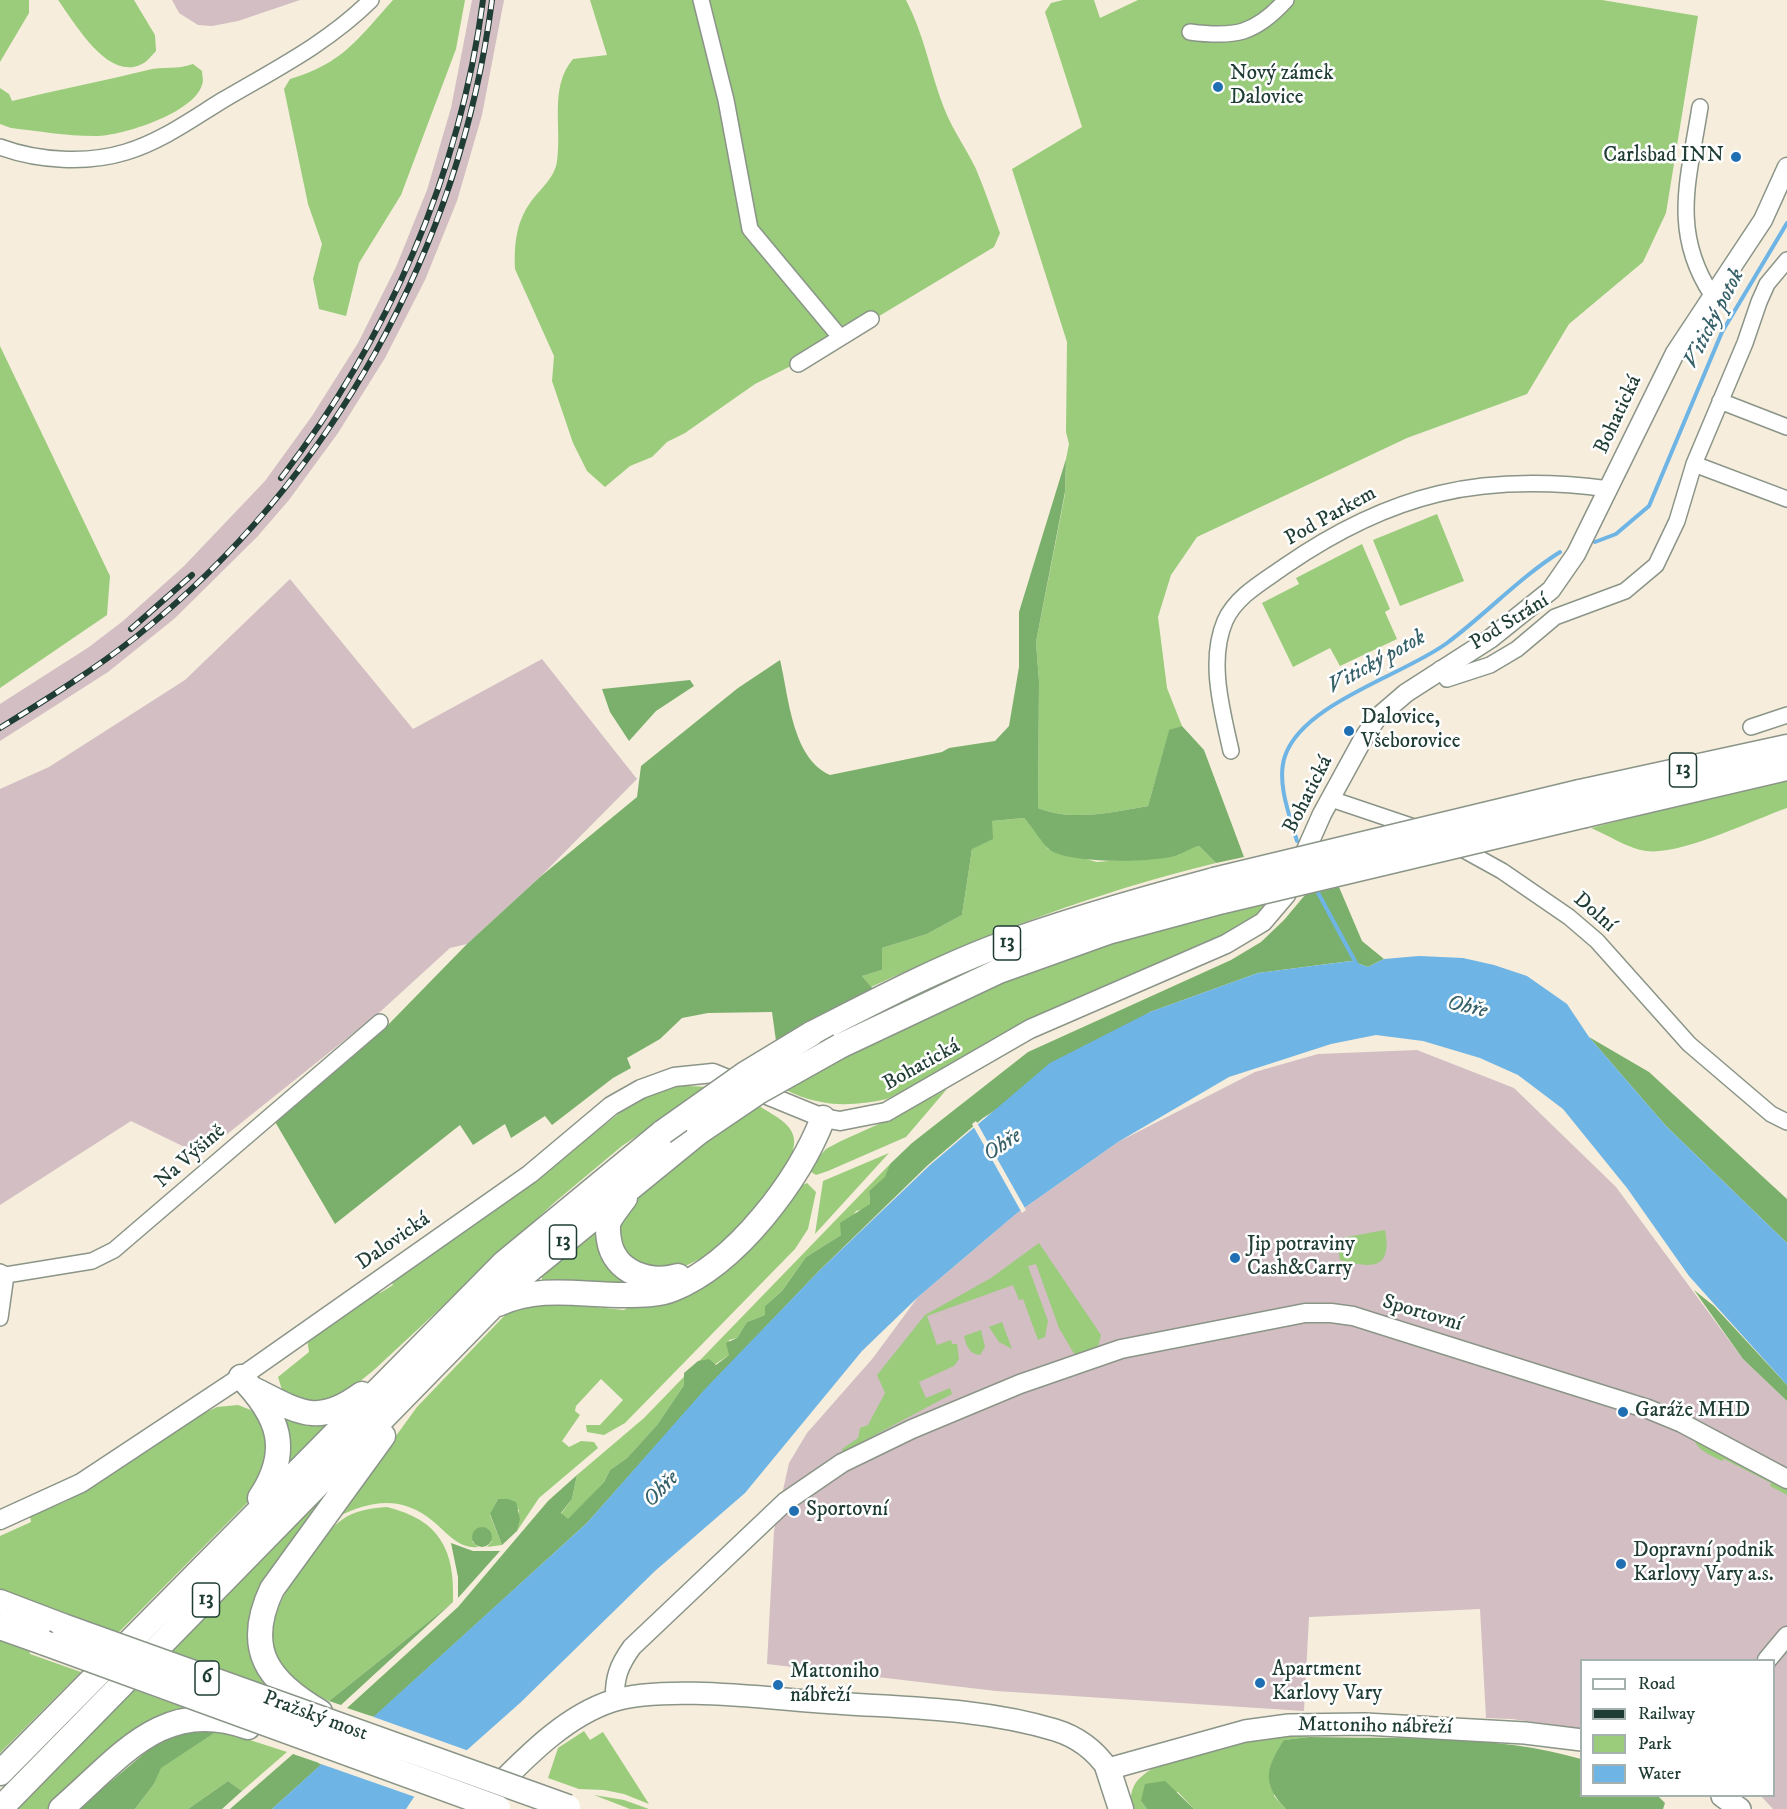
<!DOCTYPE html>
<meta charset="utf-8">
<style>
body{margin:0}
#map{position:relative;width:1787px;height:1809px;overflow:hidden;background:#f6eddc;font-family:"IM FELL DW Pica",serif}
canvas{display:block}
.legend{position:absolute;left:1580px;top:1659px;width:195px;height:138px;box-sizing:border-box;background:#fff;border:2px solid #a5b1ae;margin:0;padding:8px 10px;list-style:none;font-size:18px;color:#1f3d34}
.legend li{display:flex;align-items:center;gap:12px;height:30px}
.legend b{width:30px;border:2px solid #a5b1ae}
</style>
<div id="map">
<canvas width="1787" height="1809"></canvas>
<ul class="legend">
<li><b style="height:8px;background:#fff"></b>Road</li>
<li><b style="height:8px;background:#1f3d34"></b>Railway</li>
<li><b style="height:16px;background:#9acc7c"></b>Park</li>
<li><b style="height:16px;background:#6eb4e5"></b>Water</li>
</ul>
</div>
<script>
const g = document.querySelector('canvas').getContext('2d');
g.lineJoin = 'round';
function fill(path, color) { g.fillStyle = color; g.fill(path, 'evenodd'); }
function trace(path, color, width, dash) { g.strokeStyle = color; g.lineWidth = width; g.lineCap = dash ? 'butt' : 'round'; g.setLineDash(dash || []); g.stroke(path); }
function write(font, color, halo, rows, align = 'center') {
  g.font = font + ' "IM FELL DW Pica",serif'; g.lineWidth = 5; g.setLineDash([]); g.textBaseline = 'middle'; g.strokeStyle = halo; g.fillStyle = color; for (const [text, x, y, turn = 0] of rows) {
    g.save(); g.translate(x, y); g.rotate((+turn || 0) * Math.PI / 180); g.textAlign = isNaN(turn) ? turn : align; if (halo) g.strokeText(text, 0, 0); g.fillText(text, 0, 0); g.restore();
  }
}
fill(new Path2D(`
 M172,0H300L238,21L212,26L198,25L179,13Z
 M472,0H504L482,115L457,201L425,280L385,358L338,433L289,500L257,537L174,619L108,672L0,741V704L89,647L123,621L184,566L265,481L312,416L358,343L396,267L427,190L451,108Z
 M290,579L413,729L542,659L637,779L540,877L467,944L450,948L381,1011L201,1155L131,1121L0,1205V789L49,767L185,680Z
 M1417,1050L1514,1088L1616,1187L1743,1359L1787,1401V1809H1773L1761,1796H1774V1660H1582L1581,1729L1512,1719L1486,1718L1480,1609L1309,1617L1304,1711L996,1691L767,1664L774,1531L789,1463L807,1433L873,1358L918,1297L1017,1213L1118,1142L1255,1072L1318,1054Z`), '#d2bec3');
fill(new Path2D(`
 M0,0H29V13L0,62Z
 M58,0H134L155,35L156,51C152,55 147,62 142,64C108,82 75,23 58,0Z
 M393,0H465L456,49L401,195L359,263L346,316L319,309L313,279L322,244L308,204L284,89L290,79C343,63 357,40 393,0Z
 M590,0H906C924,34 930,72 944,108C952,129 966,148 976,169C985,190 992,212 1000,233L994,247L821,351L755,384L685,433L667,442L652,457L630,466L605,487L587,471L573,443L552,381L554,356L515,269C514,245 516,223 530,203C539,190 555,178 557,161C562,127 549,87 573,59L607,55Z
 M1063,0H1094L1100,18L1138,0H1602L1698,16L1666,213L1643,262L1569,324L1527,394L1407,438L1197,537L1171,575L1158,617L1167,688L1182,726L1169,731L1148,806C1113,812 1072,822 1038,808L1039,681L1036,642L1065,494L1066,459L1069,444L1066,432L1067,342L1012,169L1082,127L1045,12L1051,3Z
 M193,64L202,71C202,75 204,81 202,85C194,113 120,137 94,136C66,136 38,131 11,128L0,124V88L9,94L12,101C57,90 103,81 148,70C163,66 177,70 193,64Z
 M0,346L110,576L107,615L0,688Z
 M1437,514L1464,581L1400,606L1373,540Z
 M1362,544L1390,609L1385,612L1397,639L1340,666L1330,648L1293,667L1262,603L1299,584L1296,578Z
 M1787,777V808C1753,820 1679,856 1646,851C1629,849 1608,835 1591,828Z
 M1024,818L1036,830L1048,849L1097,862L1179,855L1187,848L1199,846L1216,863C1093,893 986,934 871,987L862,976L882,970V948L927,934L962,915L972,849L992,821Z
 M1272,901L1262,913L1244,925L887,1099C850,1107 820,1107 786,1090C841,1058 899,1024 959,999C1060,956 1165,927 1272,901Z
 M689,1082V1086L709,1087L622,1146L555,1202L375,1369L347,1392L320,1406L283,1393L278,1377L309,1352L307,1338L377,1290L380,1293L393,1285L391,1280L538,1177L631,1104L643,1096Z
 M947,1089L906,1137L828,1171L816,1175L811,1172L810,1166L826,1149L841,1141L901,1114Z
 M759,1106C776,1117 800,1126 793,1150L795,1152L754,1213L708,1255L681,1268L650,1270L624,1258L614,1228C648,1172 706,1141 759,1106Z
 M889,1153L815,1234L823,1181Z
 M890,1164L886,1177L869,1191L870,1204L865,1209L856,1211L841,1235L806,1257L782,1291L765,1306V1315L747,1322L737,1338L729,1340V1355L684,1385L657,1425L627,1458L610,1470L604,1482L568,1520L561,1514L572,1499L577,1475L644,1418Z
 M807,1183L816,1192L808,1229L795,1249L625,1423L604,1435L587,1432L586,1425H600L623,1400L601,1379L576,1406L575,1411L580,1415L562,1441L569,1447L581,1441L594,1442L598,1448L539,1498L517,1531L519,1510L498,1499L490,1515L502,1545L487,1547L492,1541H472L478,1547C459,1549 447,1533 434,1522C402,1495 372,1500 337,1517L417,1407L507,1313L520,1304L582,1300L586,1306L624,1310L754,1240L787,1205L800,1186Z
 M1385,1230C1393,1271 1370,1268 1340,1260L1336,1239Z
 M589,1233L596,1235L604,1259L645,1285L542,1281V1276Z
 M1039,1243L1101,1335L1098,1347L1076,1355L1073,1352L1059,1328L1036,1264L1028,1266L1048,1321L1045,1337L1038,1340L1023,1299L1019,1300L1013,1285L927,1316L937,1345L951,1340L952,1344H957L959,1359L954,1366L919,1382L926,1398L950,1388L952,1394L843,1452L842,1449L858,1438L860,1428L868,1425L885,1393L877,1375L925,1315L991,1278Z
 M1002,1322L1012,1349L999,1342L989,1327Z
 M981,1330L985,1347L980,1355C969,1354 966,1345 964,1336Z
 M238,1405L261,1414L272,1448L250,1500L118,1633L0,1595V1536L31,1522L30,1516L67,1501L192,1419L217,1407Z
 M282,1414L327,1426L288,1466H286Z
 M1693,1437L1787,1486V1495L1770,1486L1771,1483L1724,1459L1722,1461C1711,1455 1697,1451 1693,1437Z
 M359,1457L252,1608C246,1636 248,1664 267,1687L169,1651Z
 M387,1507C440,1520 455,1550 453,1602L329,1701C254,1667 261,1622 305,1563C333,1527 338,1510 387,1507Z
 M0,1638L29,1650L30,1654L81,1672L0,1753Z
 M132,1689L185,1708C137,1717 84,1777 48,1809H15Z
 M219,1730L287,1752L242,1791L228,1781L188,1809H135L154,1784L160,1768Z
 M584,1731L590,1740L603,1732L649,1804L624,1794L604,1790L579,1789L548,1778L558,1748Z
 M1290,1733L1309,1737L1284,1740L1274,1796L1286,1809H1194L1178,1792L1141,1801L1147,1809H1131C1131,1801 1130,1793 1134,1786C1152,1752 1254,1739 1290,1733Z
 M594,1795L624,1800L649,1809H630Z`), '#9acc7c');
fill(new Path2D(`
 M1066,459L1065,492L1036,642L1039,681L1038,808C1072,822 1113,812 1148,806L1169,730L1182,726L1204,750L1244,857L1216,863L1199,846C1190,848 1186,852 1178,855C1155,863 1070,864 1050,850C1042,844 1033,827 1024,818L992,821L993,839L972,849L962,915L927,934L882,948V970L862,976L873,989L804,1023L776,1041L772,1012L708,1013L682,1018L660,1039L627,1058L631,1068L613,1078L552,1125L545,1116L511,1138L505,1124L473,1145L460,1125L335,1224L274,1120L385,1028L467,944L540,877L637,797L641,766L738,688L780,660C789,697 792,758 830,775L942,752L949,748L995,741L1009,726L1019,667V612Z
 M690,680L694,686L656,711L629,741L610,712L602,689Z
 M1339,887L1362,941L1384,959L1368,967L1351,961L1258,973L1150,1012L983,1118L928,1165L819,1271L707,1388L587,1523L374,1717L347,1708L458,1607L548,1501L577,1475L572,1499L561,1513L568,1519L604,1482L610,1470L627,1458L657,1425L684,1385V1373L698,1361L709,1359L716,1365L729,1355L726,1343L737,1338L747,1322L765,1315V1306L782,1291L806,1257L841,1235L840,1223L870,1204L869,1191L885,1177L890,1164L912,1143L1028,1052L1231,960L1261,942L1284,920L1305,895Z
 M1589,1037L1649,1072L1787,1199V1243L1666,1126Z
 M1694,1290L1714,1306L1787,1385V1401L1743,1359Z
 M498,1499H508L516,1502L520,1519L517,1531L502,1545L490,1514Z
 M472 1537a10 10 0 1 1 20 0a10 10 0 1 1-20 0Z
 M451,1543L473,1551H500L458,1598V1577Z
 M453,1602L341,1705L329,1701Z
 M186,1730H219L161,1768L154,1784L135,1809H78L158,1742Z
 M1309,1737C1399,1739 1495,1734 1581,1759L1582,1796H1658L1665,1803L1663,1809H1286C1261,1783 1266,1768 1284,1740Z
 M293,1754L322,1764L272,1809H230Z
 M228,1781L242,1791L222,1809H188Z
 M1165,1781L1194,1809H1147L1141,1801L1145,1784Z`), '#7bb06c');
fill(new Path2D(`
 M1419,956L1463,958L1494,965L1527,976L1567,1004L1589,1037L1666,1126L1787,1243V1385L1689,1276L1627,1188L1563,1109L1518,1075L1480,1058L1423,1041L1376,1035L1331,1044L1229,1077L1118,1142L1017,1213L918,1297L862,1351L745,1493L655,1571L520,1703L414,1797L406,1809H272L587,1523L705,1389L819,1271L930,1165L1050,1063L1150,1012L1258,973L1351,961L1368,967L1384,959Z`), '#6eb4e5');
fill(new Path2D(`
 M976,1121L1026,1210L1022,1213L972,1124Z
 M371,1716L469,1751L418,1798L318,1763Z`), '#f6eddc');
trace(new Path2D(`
 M1595,542L1616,534L1649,506L1722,332L1787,223
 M1297,841C1290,817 1276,782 1285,756C1303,703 1404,675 1447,643C1486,614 1519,578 1560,552
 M1316,889L1357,965`), '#6eb4e5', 4);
const minor = new Path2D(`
 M701,0L726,100L750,229L840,337
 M1190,32C1235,38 1255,34 1286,0
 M1700,107C1689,178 1670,231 1712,295
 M0,147C38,161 87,164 126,152C162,141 192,119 223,100C274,70 328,43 371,0
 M798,364L871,319
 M1720,401L1787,427
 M1694,464L1787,499
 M1440,669L1447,679L1490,665L1517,649L1555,617L1625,591L1656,565L1677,521L1694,464L1745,343L1759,302L1767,284L1787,260
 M1751,727L1787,715
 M1231,751C1222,710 1208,661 1225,621C1236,596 1264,581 1285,566C1391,493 1481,472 1609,489
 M1331,799L1423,830
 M1455,845L1502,871L1569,917L1597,941L1689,1044L1771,1114L1787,1122
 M0,1272L6,1275L92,1261L114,1250L380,1022
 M0,1318L6,1275`);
const tertiary = new Path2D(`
 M0,1520L81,1483L241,1377L530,1174L611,1106L641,1089L674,1077L713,1073L823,1118L840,1121L886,1112L1030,1029L1226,944L1263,922L1286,895L1322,814L1363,739L1377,718L1406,693L1490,639L1551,590L1576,554L1675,353L1763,220L1787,167
 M1767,1660L1787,1636
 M615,1700C614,1678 619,1665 632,1647L785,1502L842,1463L912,1429L1020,1384L1121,1349L1305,1313H1331L1353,1316L1648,1409L1682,1423L1787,1479`);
const secondary = new Path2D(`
 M1722,1796L1740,1809
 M474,1809C515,1770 557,1719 612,1701C664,1685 764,1698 820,1702C898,1708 980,1707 1055,1730C1078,1737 1095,1750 1108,1769L1245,1731L1289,1725L1365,1724L1525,1733L1582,1740`);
const trunk = new Path2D(`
 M1580,792L1787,747
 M1585,815L1787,768
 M811,1034C870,1004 930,972 992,948C1065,921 1139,900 1214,880
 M840,1046L999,971L1108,932L1223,901
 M625,1198C620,1205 613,1213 609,1221C607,1227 608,1234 609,1240C614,1273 650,1284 678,1276
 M498,1304C540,1285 580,1295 624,1295C640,1295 659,1295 673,1289C737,1263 799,1180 823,1118
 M241,1377C279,1416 292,1450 260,1498
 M255,1390C299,1412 317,1427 362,1394
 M0,1602L63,1626
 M0,1627L45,1643
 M320,1712C269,1682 243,1650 272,1589L383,1436
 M1108,1769L1121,1809
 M0,1773L504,1263L663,1132
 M0,1809L521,1277L699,1132
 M61,1809C120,1758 163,1696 248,1727`);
trace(minor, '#8a9588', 18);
trace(tertiary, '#8a9588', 21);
trace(secondary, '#8a9588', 24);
trace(trunk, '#8a9588', 27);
trace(minor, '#fff', 15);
trace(tertiary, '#fff', 18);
trace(secondary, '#fff', 21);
trace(trunk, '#fff', 24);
const rail = new Path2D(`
 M281,478C388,339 460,174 483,0
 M131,629L192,575
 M0,728C47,699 94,670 137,636C332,480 460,247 492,0`);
trace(rail, '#1f3d34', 6);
trace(rail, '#fff', 4, [11]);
const trunkBridge = new Path2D(`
 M1214,880L1580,792
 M1223,901L1585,815
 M663,1132L745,1074L811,1034
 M699,1132L758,1092L840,1046
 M63,1626L568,1807
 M45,1643L498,1808`);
trace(trunkBridge, '#8a9588', 27, []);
trace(trunkBridge, '#fff', 24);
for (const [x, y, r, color] of [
 [1218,87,6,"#1f6fb2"],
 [1736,157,6,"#1f6fb2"],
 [1349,731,6,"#1f6fb2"],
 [1235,1258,6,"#1f6fb2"],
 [1623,1412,6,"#1f6fb2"],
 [794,1511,6,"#1f6fb2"],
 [1621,1564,6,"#1f6fb2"],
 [1260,1683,6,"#1f6fb2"],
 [778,1685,6,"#1f6fb2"]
]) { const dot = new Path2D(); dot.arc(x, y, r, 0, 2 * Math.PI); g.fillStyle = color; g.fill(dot); trace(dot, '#fff', 2); }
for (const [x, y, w] of [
 [1683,770,27],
 [1007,943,27],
 [563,1242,27],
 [206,1600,27],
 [207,1678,24]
]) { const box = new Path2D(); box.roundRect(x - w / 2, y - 17, w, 34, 4.5); g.fillStyle = '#fff'; g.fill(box); trace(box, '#1f3d34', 1.5); }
write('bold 20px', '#1f3d34', null, [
 ["13",1683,770],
 ["13",1007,943],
 ["13",563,1242],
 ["13",206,1600],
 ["6",207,1678]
]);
write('21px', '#1f3d34', '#fff', [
 ["Nový zámek",1230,75],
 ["Dalovice",1230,99],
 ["Carlsbad INN",1724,157,"right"],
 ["Dalovice,",1361,719],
 ["Všeborovice",1361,743],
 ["Jip potraviny",1247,1246],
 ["Cash&Carry",1247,1270],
 ["Garáže MHD",1635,1412],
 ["Sportovní",806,1511],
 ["Dopravní podnik",1633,1552],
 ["Karlovy Vary a.s.",1633,1576],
 ["Apartment",1272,1671],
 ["Karlovy Vary",1272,1695],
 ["Mattoniho",790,1673],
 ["nábřeží",790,1697]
], 'left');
write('21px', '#1f3d34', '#fff', [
 ["Bohatická",1619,415,-65],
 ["Pod Parkem",1331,517,-29],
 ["Pod Strání",1510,623,-32],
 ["Bohatická",1309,795,-63],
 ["Dolní",1594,913,41],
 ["Bohatická",922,1066,-29],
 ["Na Výšině",191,1157,-41],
 ["Dalovická",394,1242,-35],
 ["Sportovní",1422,1314,17],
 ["Pražský most",315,1717,20],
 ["Mattoniho nábřeží",1375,1727,1]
]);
write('italic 22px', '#376169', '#fff', [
 ["Vitický potok",1715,319,-63],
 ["Vitický potok",1377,663,-29],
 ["Ohře",1467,1008,13],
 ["Ohře",1003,1146,-34],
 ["Ohře",662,1490,-46]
]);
</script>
